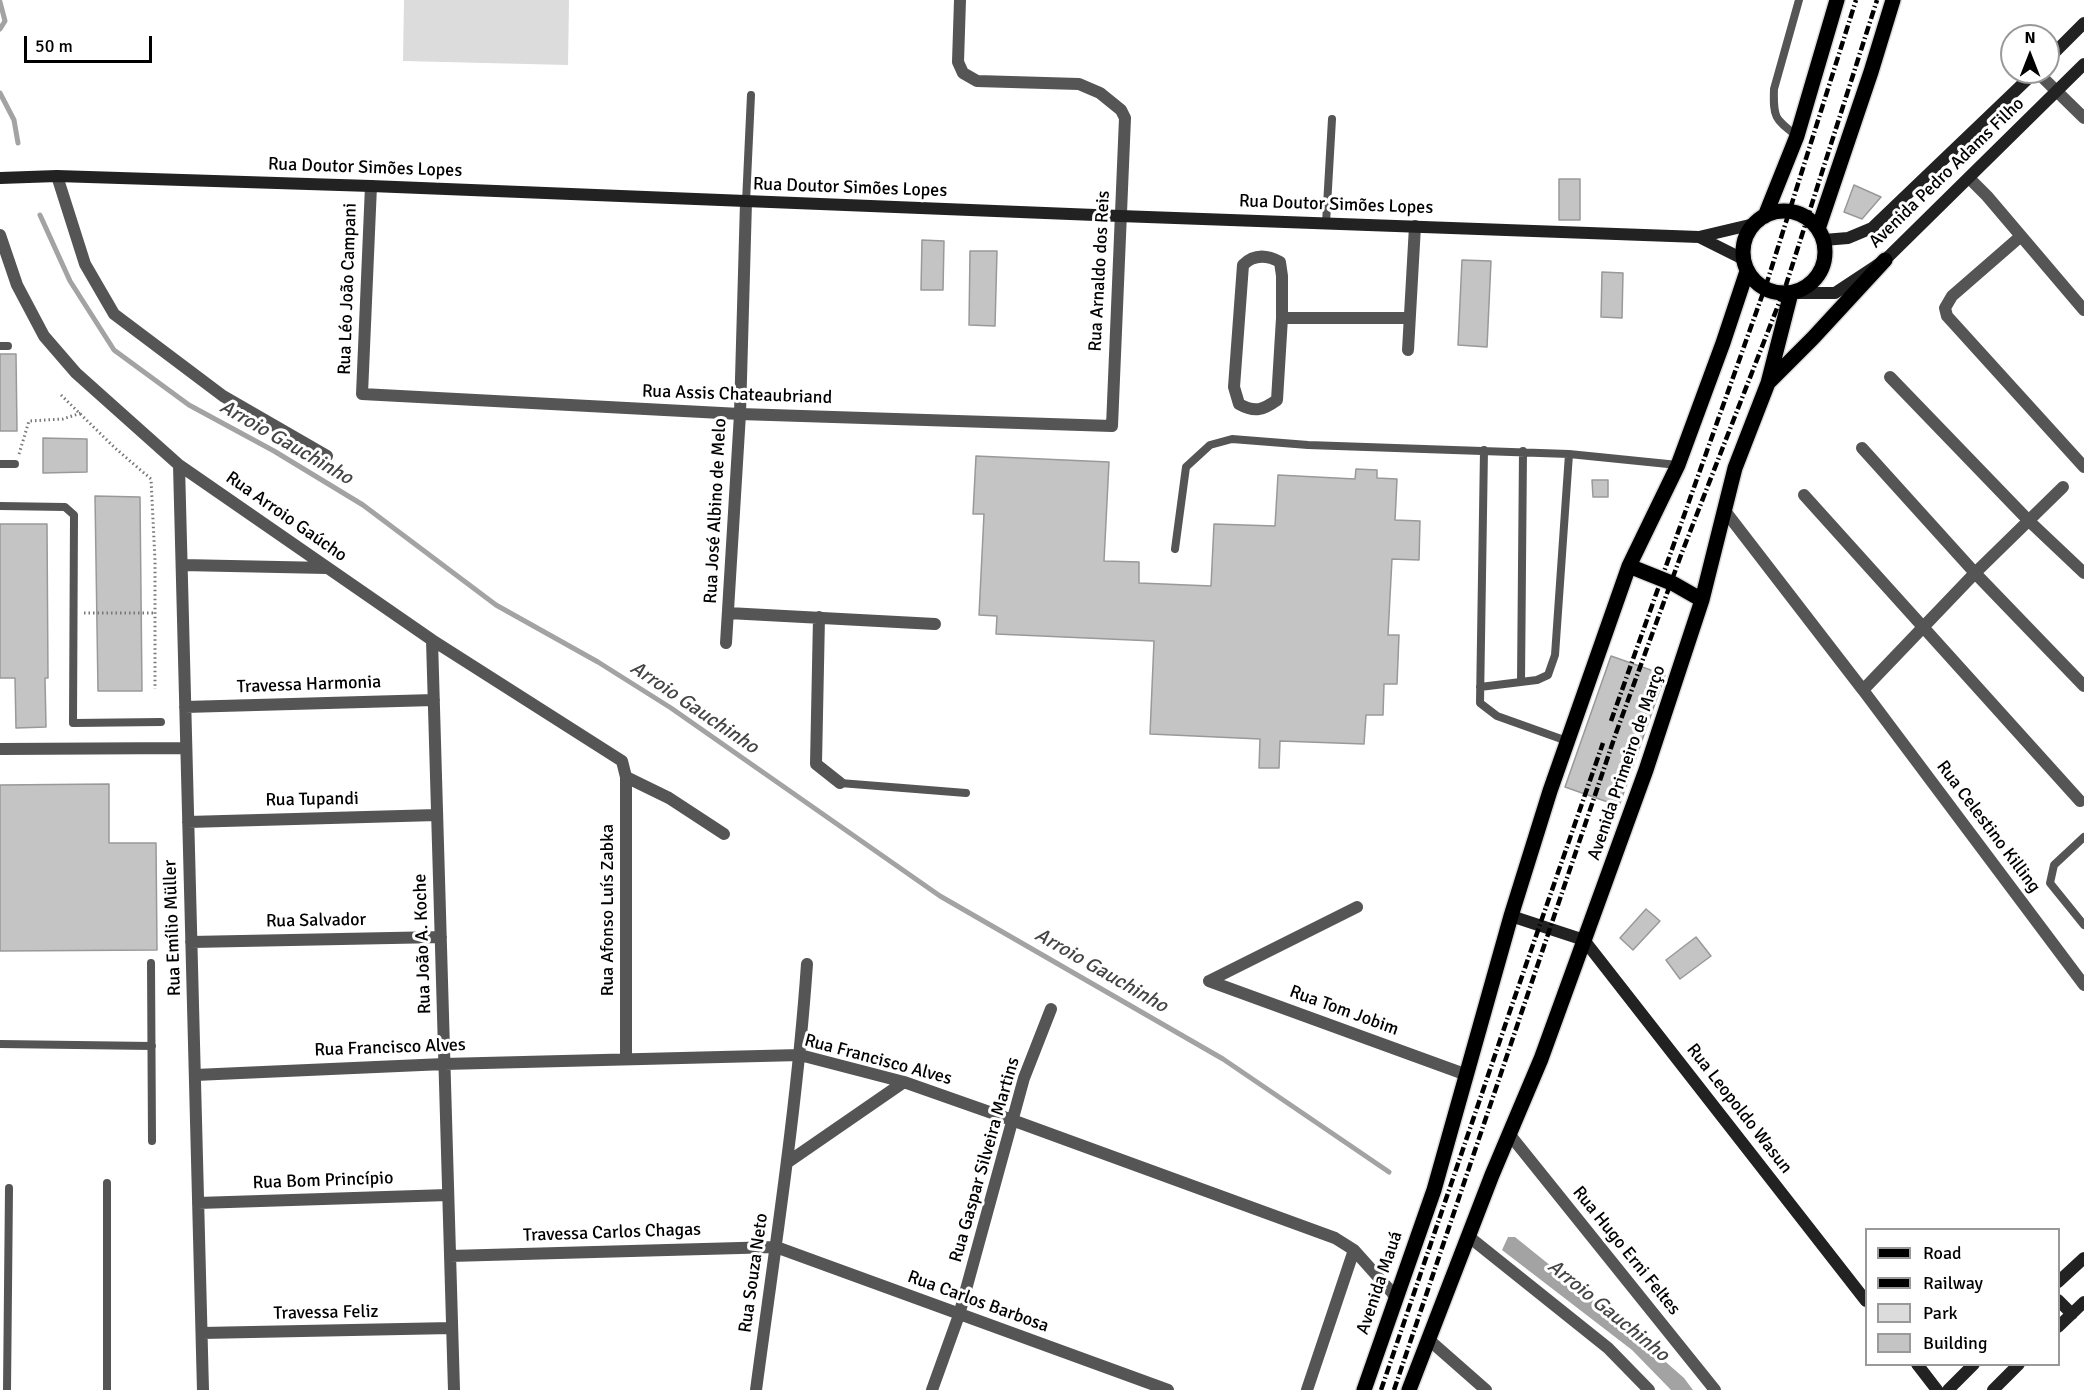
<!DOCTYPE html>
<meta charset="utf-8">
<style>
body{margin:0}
#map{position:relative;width:2084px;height:1390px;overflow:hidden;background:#fff;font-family:Signika,sans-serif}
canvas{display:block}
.legend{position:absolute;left:1865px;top:1228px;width:195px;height:138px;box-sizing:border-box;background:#fff;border:2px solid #999;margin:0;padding:8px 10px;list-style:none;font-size:18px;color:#000}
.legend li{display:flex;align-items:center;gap:12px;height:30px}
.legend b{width:30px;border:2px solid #999}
.north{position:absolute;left:2000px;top:24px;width:60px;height:60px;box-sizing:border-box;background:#fff;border:2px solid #999;border-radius:50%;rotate:0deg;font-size:16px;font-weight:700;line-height:24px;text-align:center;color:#000}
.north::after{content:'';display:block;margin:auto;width:21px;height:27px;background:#000;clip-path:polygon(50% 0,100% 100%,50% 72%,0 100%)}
.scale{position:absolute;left:24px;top:36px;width:128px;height:27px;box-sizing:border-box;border:3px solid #000;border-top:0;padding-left:8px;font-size:18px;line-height:21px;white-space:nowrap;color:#000;-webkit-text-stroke:4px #fff;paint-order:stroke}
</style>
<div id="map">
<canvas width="2084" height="1390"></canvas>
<ul class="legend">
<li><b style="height:8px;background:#000"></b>Road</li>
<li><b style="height:8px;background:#000"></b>Railway</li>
<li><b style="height:16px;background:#dcdcdc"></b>Park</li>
<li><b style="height:16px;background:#c4c4c4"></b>Building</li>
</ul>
<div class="north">N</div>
<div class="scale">50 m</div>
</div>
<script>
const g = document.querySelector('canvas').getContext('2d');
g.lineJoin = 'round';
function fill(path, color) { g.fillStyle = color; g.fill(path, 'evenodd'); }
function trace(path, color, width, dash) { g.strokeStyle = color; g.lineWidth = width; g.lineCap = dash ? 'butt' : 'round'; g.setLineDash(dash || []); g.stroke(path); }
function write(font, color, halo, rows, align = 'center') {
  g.font = font + ' Signika,sans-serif'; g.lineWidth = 6; g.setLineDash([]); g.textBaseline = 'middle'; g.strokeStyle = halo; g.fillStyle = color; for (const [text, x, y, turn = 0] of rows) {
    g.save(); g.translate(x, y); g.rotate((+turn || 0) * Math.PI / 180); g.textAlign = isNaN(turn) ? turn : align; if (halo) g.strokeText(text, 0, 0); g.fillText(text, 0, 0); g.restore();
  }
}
fill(new Path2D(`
 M404,0H569L568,65L403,61Z`), '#dcdcdc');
fill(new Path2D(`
 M1508,1237H1515L1618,1320L1684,1378L1693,1390H1671L1632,1350L1502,1250Z`), '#a3a3a3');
trace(new Path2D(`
 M0,2L5,21L0,29
 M0,93L14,120L18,143
 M40,215L70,281L114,350L189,405L274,451L363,505L496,605L598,662L671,708L940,896L1223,1059L1389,1172`), '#a3a3a3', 5);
const building = new Path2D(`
 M1559,179H1580V220H1559Z
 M1854,185L1881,197L1862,219L1844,212Z
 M922,240L944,241L943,290H921Z
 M970,251H997L995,326L969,325Z
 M1462,260L1491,261L1487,347L1458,345Z
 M1602,272L1623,273L1622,318L1601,317Z
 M0,354H16L17,431H0Z
 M43,438L87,439V472L43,473Z
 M976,456L1109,462L1104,561L1139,562V583L1211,586L1214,524L1275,526L1278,475L1355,479L1356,469L1377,470V478L1397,479L1395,520L1420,521L1419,560L1392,559L1388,635H1399L1397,684H1384L1383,715H1366L1364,744L1280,741L1279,768H1259L1260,739L1150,734L1154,641L996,634L997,616L979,615L984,514H973Z
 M1592,480H1608V497H1593Z
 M95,496L140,497L142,691H98Z
 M0,524H47L48,678H45L46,727L16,728L15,678H0Z
 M1611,656L1665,675L1619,806L1565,787Z
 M109,784V843H156L157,950L0,951V785Z
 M1646,909L1660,921L1633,950L1620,938Z
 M1696,937L1711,956L1680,979L1666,960Z`);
fill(building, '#c4c4c4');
trace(building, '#999', 1.5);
const primary = new Path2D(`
 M1743 252a41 41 0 1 1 82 0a41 41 0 1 1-82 0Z
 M1765,216L1797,136L1837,0
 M1818,229L1871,72L1893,0
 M1768,383L1813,338L1885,260
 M1629,566L1674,584L1702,600
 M1364,1390L1434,1190L1511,916L1550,791L1629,566L1678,465L1723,343L1747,271
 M1409,1390L1492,1175L1541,1059L1646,770L1702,600L1735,468L1768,383L1791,293`);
trace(primary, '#dbdbdb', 18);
trace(new Path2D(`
 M61,395L115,448L151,479L155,560V689
 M19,454L29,421L63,419L81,413
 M84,613H155`), '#777', 3, [1.5, 3]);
trace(new Path2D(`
 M1797,136C1775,119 1773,118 1774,89L1799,0
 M746,202L751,95
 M1326,223L1332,119
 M0,346H8
 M1484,450L1480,703L1497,716L1567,741
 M0,464H15
 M0,506L65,507L74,515L73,723L161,722
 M1175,549L1186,467L1210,445L1232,439L1308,445L1569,454L1678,465
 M1521,682L1523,451
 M1480,687L1537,680L1548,675L1555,655L1569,454
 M840,783L966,793
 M2084,837L2054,865L2050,883L2084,925
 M151,963L152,1141
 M0,1044L152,1046
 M107,1183V1390
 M7,1390L9,1188`), '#555', 8);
trace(new Path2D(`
 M2037,72L2084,118
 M57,176L85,264L114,314L223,396L327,456
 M1969,178L1987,196L2084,310
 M371,186L362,394L740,414L1112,426L1125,118L1121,110L1100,93L1079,84L977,81L963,73L958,62L960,0
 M0,235L17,285L44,336L76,373L179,465L432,640L622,761L626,777V1059
 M2021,236L1952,296L1945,308L1947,316L2084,467
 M1282,318V276L1280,262C1267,255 1254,254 1243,265L1234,387L1239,404C1255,413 1263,410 1277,400L1282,318H1409
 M1408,350L1415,226
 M1890,377L2028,520L2084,573
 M1862,448L1975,573L2084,686
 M179,465L203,1390
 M1804,495L2080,801
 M1725,511L1863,690L1975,573L2063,487
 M182,565L327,568
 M728,613L935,624
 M819,617L816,764L840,783
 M432,640L454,1390
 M726,643L740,414L746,202
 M1863,690L2084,985
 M185,707L434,700
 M0,749L186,748
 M626,777L669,798L724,834
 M188,822L437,815
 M191,942L441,937
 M1209,981L1467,1075
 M1209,981L1357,907
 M195,1075L444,1064L800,1055L904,1082L1012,1120L1335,1238L1354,1250L1396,1297
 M1510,1135L1715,1390
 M788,1162L904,1082
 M198,1203L448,1195
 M1468,1236L1608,1348L1649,1390
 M450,1256L776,1247L1168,1390
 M202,1333L452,1328
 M1428,1339L1486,1390
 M756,1390C775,1248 797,1107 807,964
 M932,1390L959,1315L1024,1078L1051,1009
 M1307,1390L1354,1250`), '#555', 12);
trace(new Path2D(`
 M2048,59L2084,23
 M0,178L57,176L371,186L1120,216L1699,237L1754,224
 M1699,237L1743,259
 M1824,240L1848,238L1872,228L2035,72
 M1791,293H1835L1885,260L2084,64
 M1511,916L1584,940L1866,1301
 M2058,1282L2084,1258
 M2058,1300L2072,1314
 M2058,1327L2084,1302
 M1917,1364L1937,1390
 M1948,1390L1974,1364
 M1993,1390L2019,1364`), '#222', 12);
trace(primary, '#000', 15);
trace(new Path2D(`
 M1611,721L1768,279L1856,0
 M1381,1390L1511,1008L1603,743
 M1394,1390L1616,733L1681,555L1786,285L1877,0`), '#000', 4.5, [9, 3, 1.5, 3]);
write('18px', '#000', '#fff', [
 ["Rua Doutor Simões Lopes",365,168,2],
 ["Avenida Pedro Adams Filho",1947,173,-44],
 ["Rua Doutor Simões Lopes",850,188,2],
 ["Rua Doutor Simões Lopes",1336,205,2],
 ["Rua Arnaldo dos Reis",1100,271,-87],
 ["Rua Léo João Campani",348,289,-88],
 ["Rua Assis Chateaubriand",737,395,2],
 ["Rua José Albino de Melo",716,511,-87],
 ["Rua Arroio Gaúcho",286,517,35],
 ["Travessa Harmonia",309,685,-2],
 ["Avenida Primeiro de Março",1627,763,-71],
 ["Rua Tupandi",312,800,-1],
 ["Rua Celestino Killing",1988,827,53],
 ["Rua Afonso Luís Zabka",608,910,-90],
 ["Rua Salvador",316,921,-1],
 ["Rua Emílio Müller",173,928,-92],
 ["Rua João A. Koche",423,944,-92],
 ["Rua Tom Jobim",1344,1011,20],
 ["Rua Francisco Alves",390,1048,-2],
 ["Rua Francisco Alves",878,1060,15],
 ["Rua Leopoldo Wasun",1739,1109,52],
 ["Rua Gaspar Silveira Martins",985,1160,-74],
 ["Rua Bom Princípio",323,1181,-2],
 ["Travessa Carlos Chagas",612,1233,-2],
 ["Rua Hugo Erni Feltes",1626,1251,51],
 ["Rua Souza Neto",754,1273,-82],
 ["Avenida Mauá",1380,1283,-71],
 ["Rua Carlos Barbosa",978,1302,20],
 ["Travessa Feliz",326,1313,-1]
]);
write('italic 20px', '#444', '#fff', [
 ["Arroio Gauchinho",286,443,30],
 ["Arroio Gauchinho",694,708,34],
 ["Arroio Gauchinho",1101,971,30],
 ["Arroio Gauchinho",1608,1311,39]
]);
</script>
